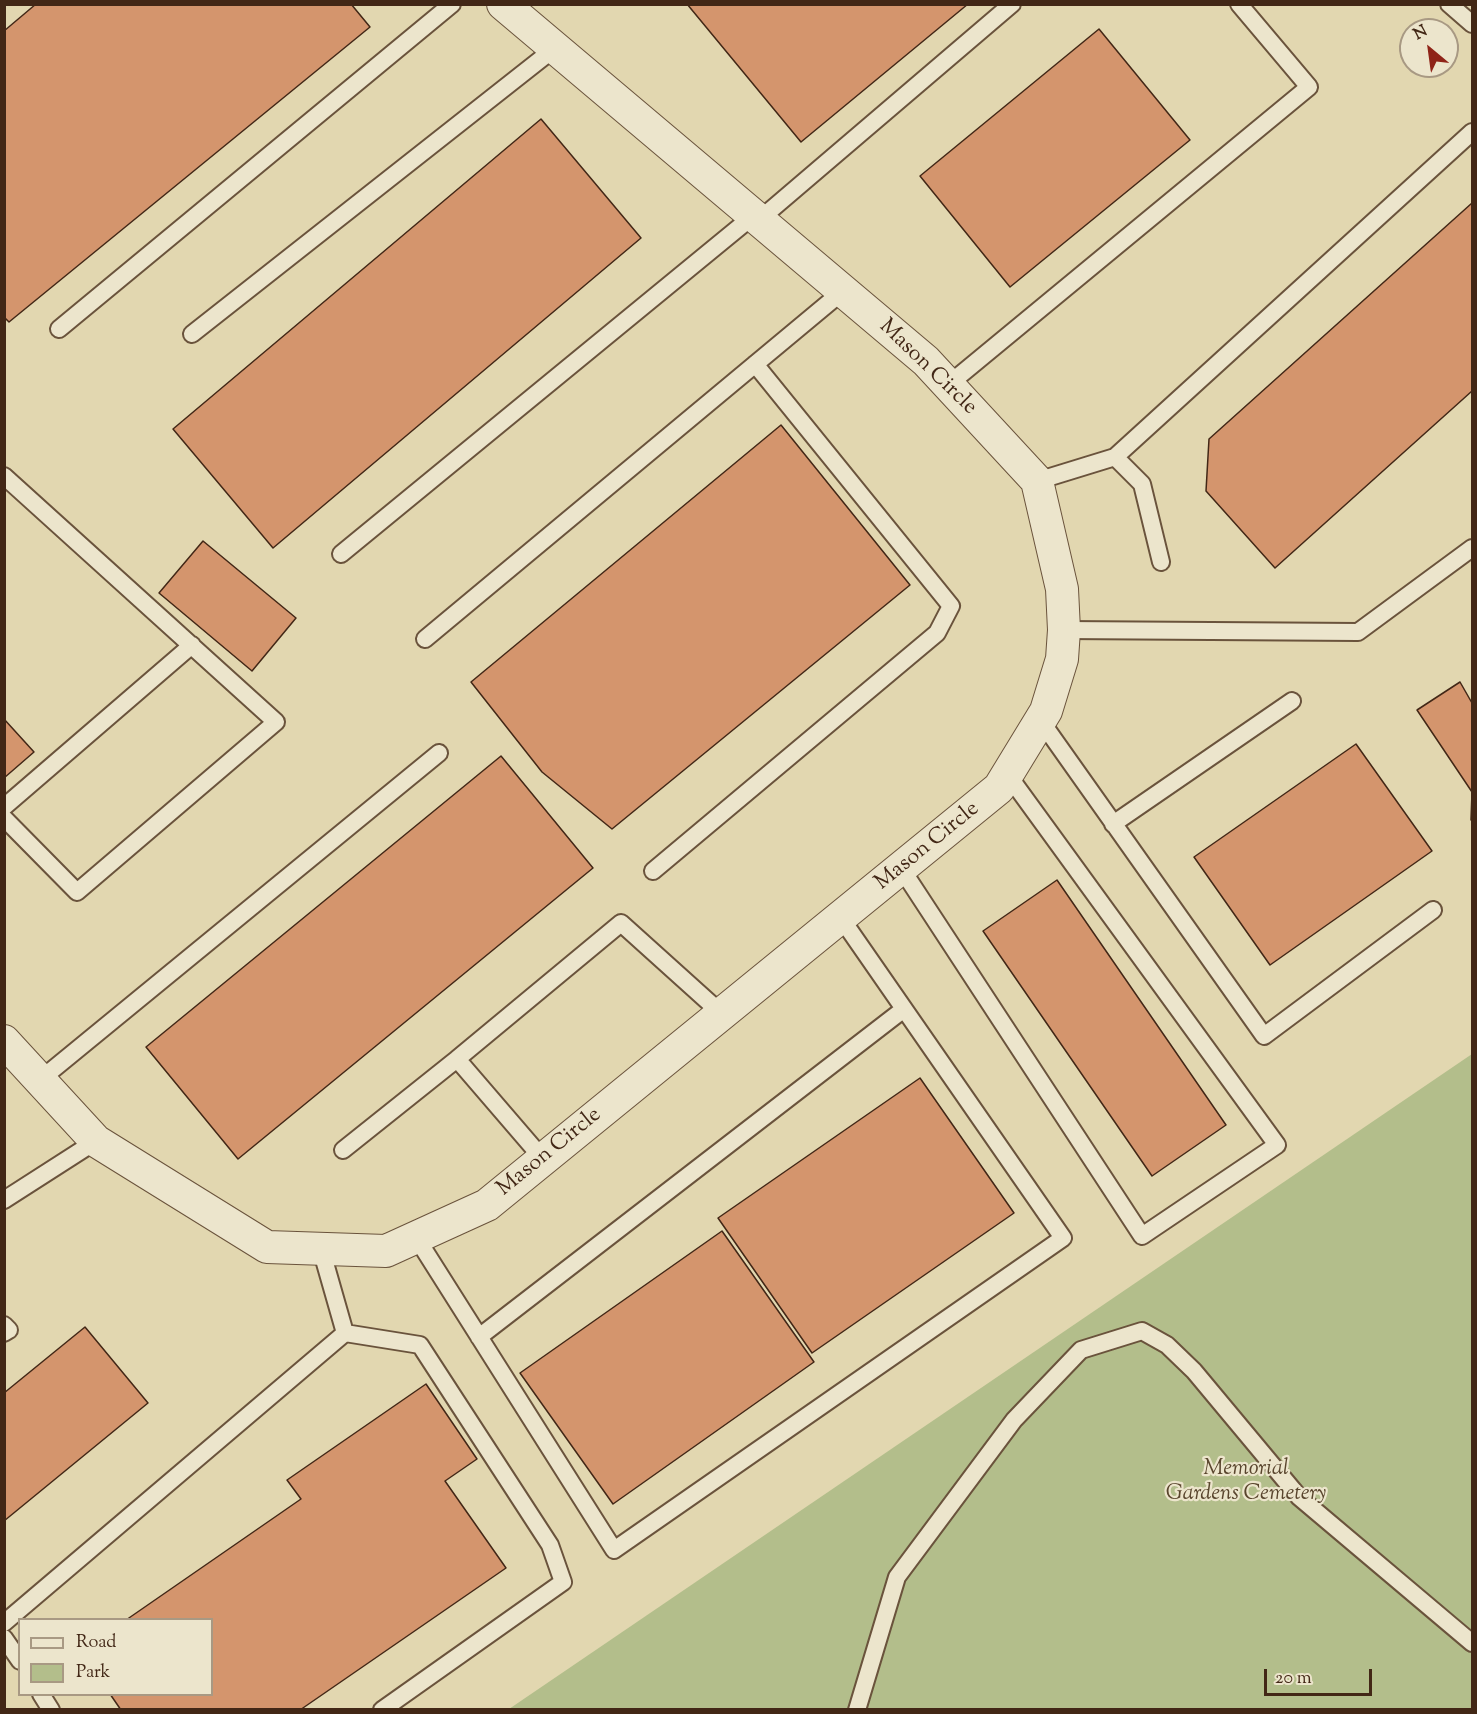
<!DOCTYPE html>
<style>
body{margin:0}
#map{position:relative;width:1477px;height:1714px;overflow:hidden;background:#e2d7b0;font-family:"Sorts Mill Goudy",serif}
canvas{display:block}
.frame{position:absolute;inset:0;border:6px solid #422716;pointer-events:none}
.legend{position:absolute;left:18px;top:1618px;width:195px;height:78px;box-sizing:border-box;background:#ece5cc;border:2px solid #a89983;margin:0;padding:8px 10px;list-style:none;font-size:18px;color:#422716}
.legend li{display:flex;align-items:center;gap:12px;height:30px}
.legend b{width:30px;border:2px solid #a89983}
.north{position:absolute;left:1399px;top:18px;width:60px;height:60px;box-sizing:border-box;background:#ece5cc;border:2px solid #a89983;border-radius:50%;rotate:331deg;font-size:16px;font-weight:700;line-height:24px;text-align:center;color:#422716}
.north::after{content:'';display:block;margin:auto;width:21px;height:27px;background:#8f2418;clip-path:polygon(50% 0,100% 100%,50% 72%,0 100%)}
.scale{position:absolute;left:1264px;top:1669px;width:108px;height:27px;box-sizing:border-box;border:3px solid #422716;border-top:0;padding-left:8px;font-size:18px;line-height:21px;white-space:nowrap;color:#422716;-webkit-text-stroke:4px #ece5cc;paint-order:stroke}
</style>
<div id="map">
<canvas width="1477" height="1714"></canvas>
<div class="frame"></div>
<ul class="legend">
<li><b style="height:8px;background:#ece5cc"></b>Road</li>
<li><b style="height:16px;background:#b3be8b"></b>Park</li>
</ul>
<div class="north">N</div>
<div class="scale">20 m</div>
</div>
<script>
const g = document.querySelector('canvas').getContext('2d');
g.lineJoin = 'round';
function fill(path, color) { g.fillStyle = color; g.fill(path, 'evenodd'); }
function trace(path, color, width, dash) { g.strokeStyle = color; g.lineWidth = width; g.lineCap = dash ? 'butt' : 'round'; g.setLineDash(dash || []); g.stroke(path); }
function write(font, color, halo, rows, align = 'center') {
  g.font = font + ' "Sorts Mill Goudy",serif'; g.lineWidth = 4.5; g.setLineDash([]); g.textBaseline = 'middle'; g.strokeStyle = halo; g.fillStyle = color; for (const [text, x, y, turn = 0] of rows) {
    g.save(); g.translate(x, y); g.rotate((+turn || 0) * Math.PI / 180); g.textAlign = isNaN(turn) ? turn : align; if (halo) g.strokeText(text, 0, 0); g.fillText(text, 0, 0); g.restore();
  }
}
fill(new Path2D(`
 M1472,1054V1709H509Z`), '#b3be8b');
const building = new Path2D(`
 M36,4H351L370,27L9,322L4,317V31Z
 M687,4H968L801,142Z
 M1099,29L1190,140L1010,287L920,176Z
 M541,119L641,238L273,548L173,429Z
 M1472,203V391L1275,568L1206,491L1209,439Z
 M781,425L910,585L612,829L542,772L471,682Z
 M203,541L296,618L252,671L159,593Z
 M1460,682L1472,703V820H1471L1472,792L1417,710Z
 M4,719L34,752L4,778Z
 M1356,744L1432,851L1270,965L1194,857Z
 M501,756L593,868L238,1159L146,1047Z
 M1057,880L1226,1125L1152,1176L983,931Z
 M920,1078L1014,1213L812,1353L718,1218Z
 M722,1231L814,1362L613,1504L520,1373Z
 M85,1327L148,1403L4,1521V1393Z
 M426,1384L477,1459L445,1481L506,1568L300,1710H121L110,1694H212V1620H126L301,1499L287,1480Z`);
fill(building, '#d4956d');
trace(building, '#422716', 1.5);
const service = new Path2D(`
 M1449,4L1472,24
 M759,220L1012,4
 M59,329L452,4
 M192,334L555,48
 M948,385L1309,87L1239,4
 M1115,457L1142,484L1161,562
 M4,476L276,722L77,892L4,818
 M1037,481L1115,457L1472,132
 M341,554L753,216
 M1064,630L1358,632L1472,548
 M425,639L843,291
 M1041,721L1264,1036L1433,910
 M4,807L192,645
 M1113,824L1292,701
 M901,868L1142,1236L1277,1145L1008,775
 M653,871L937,633L951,606L755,364
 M457,1059L621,923L722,1014
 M40,1080L439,753
 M343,1150L457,1059L543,1159
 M4,1200L96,1141
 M416,1237L614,1550L1063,1238L841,918
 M321,1249L345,1333
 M4,1325L9,1330L4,1333
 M479,1337L904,1009
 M4,1623L345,1333L420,1345L550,1545L563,1582L382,1710
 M4,1638L20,1661
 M41,1694L51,1710
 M857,1710L897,1577L1014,1420L1081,1350L1142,1331L1167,1345L1194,1371L1299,1497L1472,1643`);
const minor = new Path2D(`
 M4,1041L96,1141L267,1247L386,1251L487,1205L999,788L1046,711L1062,659L1064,630L1062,589L1037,481L926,361L503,4`);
trace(service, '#6a533c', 20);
trace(minor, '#6a533c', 34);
trace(service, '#ece5cc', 16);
trace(minor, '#ece5cc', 32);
write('22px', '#422716', '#ece5cc', [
 ["Mason Circle",927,368,44],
 ["Mason Circle",928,847,-39],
 ["Mason Circle",550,1153,-39]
]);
write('italic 22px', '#59452d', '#ece5cc', [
 ["Memorial",1246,1470],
 ["Gardens Cemetery",1246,1495]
]);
</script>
